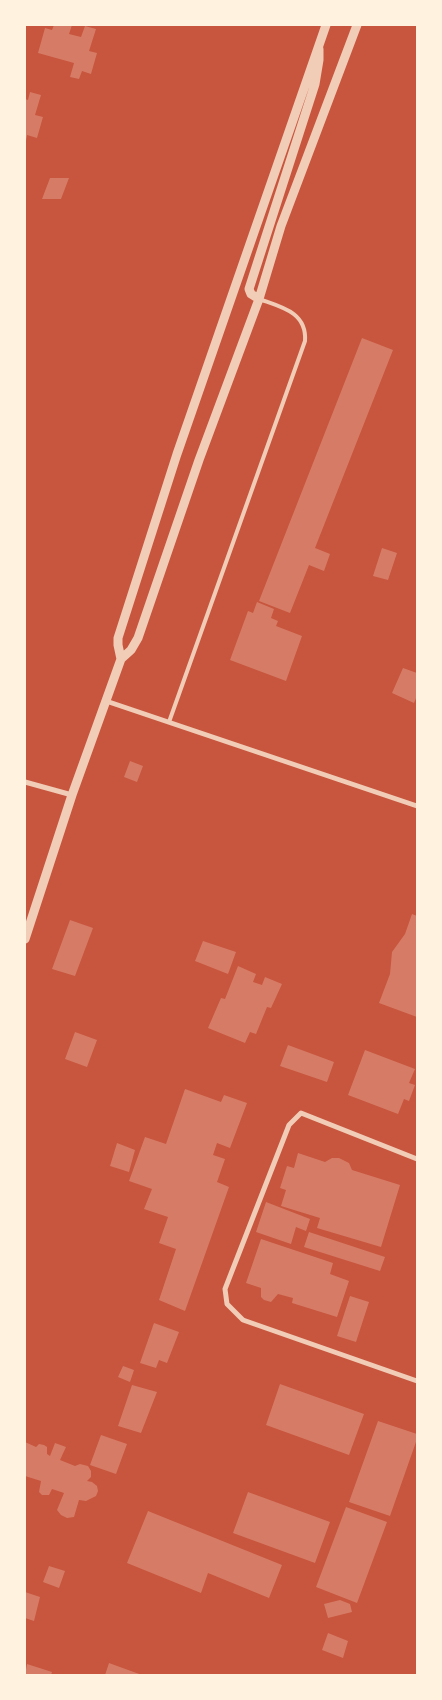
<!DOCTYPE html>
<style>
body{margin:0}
#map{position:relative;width:442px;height:1700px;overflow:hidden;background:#c8553d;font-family:Georgia,serif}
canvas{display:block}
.frame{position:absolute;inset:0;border:26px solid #fff3e0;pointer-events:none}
</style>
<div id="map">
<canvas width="442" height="1700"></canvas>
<div class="frame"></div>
</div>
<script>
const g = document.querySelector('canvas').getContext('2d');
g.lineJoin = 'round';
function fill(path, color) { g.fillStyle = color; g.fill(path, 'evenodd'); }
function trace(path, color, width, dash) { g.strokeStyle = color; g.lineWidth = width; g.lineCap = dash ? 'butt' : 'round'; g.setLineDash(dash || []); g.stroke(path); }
fill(new Path2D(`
 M54,25H72L69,34L81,37L85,26L96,29L89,51L97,53L91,74L82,71L79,79L70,77L74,63L38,53L45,28L52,30Z
 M30,92L41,95L35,115L43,117L37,138L27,135L26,141L25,99L28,100Z
 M50,178H69L61,199H42Z
 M362,338L393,350L315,548L330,554L324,571L309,565L290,613L259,601Z
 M382,548L397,553L388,580L373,576Z
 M257,602L274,609L271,618L278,621L276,626L302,636L286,681L230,660L248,611L253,613Z
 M403,668L417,673V696L414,703L392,693Z
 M130,761L143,766L137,782L124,777Z
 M412,914L417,916V1017L379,1003L390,974L392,952L405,934Z
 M70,920L93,928L75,976L52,969Z
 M203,941L236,952L228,974L195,961Z
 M238,966L256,974L253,982L262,985L265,977L282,984L271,1008L267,1007L256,1034L250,1032L245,1043L208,1028L221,998L225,999Z
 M75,1032L97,1040L87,1067L65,1059Z
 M288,1045L334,1062L327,1082L280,1066Z
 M365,1050L415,1069L409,1083L415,1085L409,1101L404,1099L398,1114L348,1095Z
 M185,1089L221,1102L224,1095L247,1103L230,1148L217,1143L213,1155L225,1159L217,1182L229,1187L185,1311L159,1300L176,1249L159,1243L168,1217L144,1209L152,1189L129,1181L145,1137L166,1144Z
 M117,1143L135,1150L129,1172L110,1166Z
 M298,1153L325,1162L332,1158H339L349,1163L352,1170L400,1185L381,1247L317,1228L320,1218L281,1206L286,1190L280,1188L287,1166L294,1168Z
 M266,1202L310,1219L306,1231L296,1227L291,1244L256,1232Z
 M309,1232L385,1257L380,1271L304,1247Z
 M261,1239L333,1263L330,1274L349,1281L337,1317L292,1303L293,1298L278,1294L271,1302L264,1300L261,1297V1288L246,1283Z
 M350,1296L369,1302L356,1342L337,1336Z
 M154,1323L179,1332L167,1363L159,1360L156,1368L140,1363Z
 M123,1366L134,1370L130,1382L118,1377Z
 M280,1384L364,1414L349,1455L266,1425Z
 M132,1385L157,1392L141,1433L118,1426Z
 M378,1421L417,1434V1439L390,1516L349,1502Z
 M101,1435L127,1444L116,1474L90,1465Z
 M25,1442L36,1447L39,1444L44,1445L47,1447V1454L50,1456L55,1443L66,1447L60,1460L75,1466L80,1464L88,1466L91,1471V1477L87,1481L92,1482L97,1486L98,1491L96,1496L86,1501L79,1500L74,1517L67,1518L61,1515L57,1510L64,1493L52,1489L49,1495H42L39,1492L41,1481L25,1476Z
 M248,1492L330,1522L315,1563L233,1533Z
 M346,1507L387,1522L357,1603L316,1587Z
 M148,1511L282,1565L269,1598L208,1573L201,1593L127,1563Z
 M49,1566L65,1571L59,1588L43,1582Z
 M25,1592L40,1597L34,1621L25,1618Z
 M340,1600L350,1604L352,1612L328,1618L324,1604Z
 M328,1633L348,1641L343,1658L322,1650Z
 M109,1663L142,1675H105Z
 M27,1664L52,1672L51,1675H25Z`), '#d67c66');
trace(new Path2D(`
 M169,722L305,341C307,312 281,307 259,299`), '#f1ccb7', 4);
trace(new Path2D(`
 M106,701L417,806
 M25,782L72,795
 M417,1159L301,1113L289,1125L225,1289L227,1304L243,1320L417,1381`), '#f1ccb7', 5);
trace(new Path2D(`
 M259,299L251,294L249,289L315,84L319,60V49
 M121,659L118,645V638L177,454L326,25
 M25,939L72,795L121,659L131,650L138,638L199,460L259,299L281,226L357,25`), '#f1ccb7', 9);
</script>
